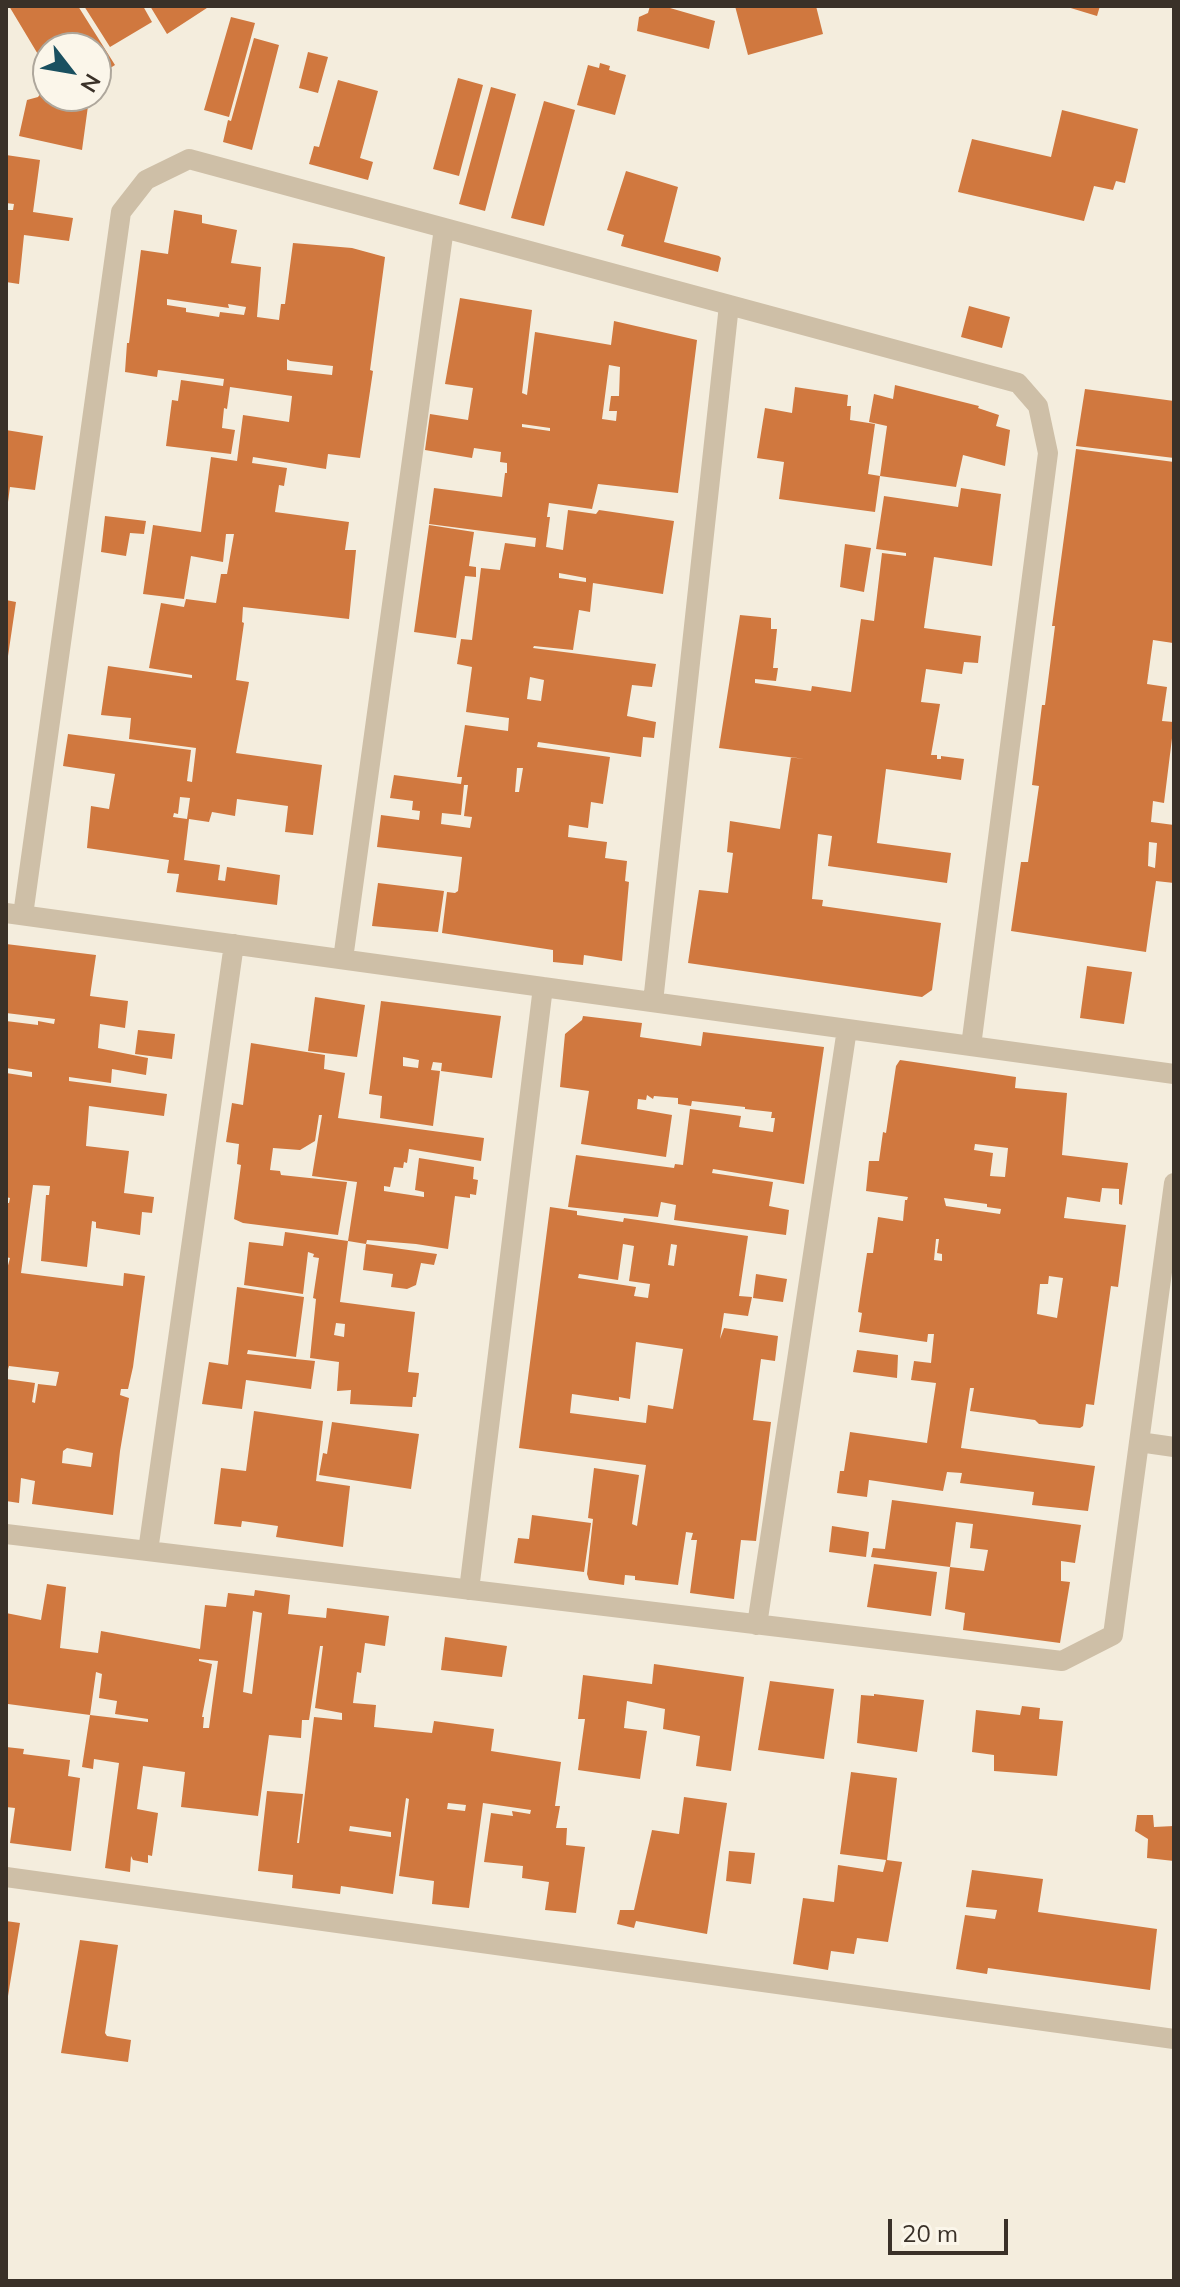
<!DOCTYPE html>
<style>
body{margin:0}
#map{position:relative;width:1180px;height:2287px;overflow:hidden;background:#f4eddd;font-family:Mulish,sans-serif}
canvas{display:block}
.frame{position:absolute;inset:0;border:8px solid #3a3128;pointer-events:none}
.north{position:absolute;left:32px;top:32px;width:80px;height:80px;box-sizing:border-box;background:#fbf6ea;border:2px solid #aea79c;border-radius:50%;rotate:121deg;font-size:22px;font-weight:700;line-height:32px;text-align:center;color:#3a3128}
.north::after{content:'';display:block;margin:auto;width:28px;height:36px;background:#1a5060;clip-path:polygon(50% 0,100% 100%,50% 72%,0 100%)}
.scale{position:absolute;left:888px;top:2219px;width:120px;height:36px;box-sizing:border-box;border:4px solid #3a3128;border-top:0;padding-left:10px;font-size:24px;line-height:28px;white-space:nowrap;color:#3a3128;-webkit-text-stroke:6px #fbf6ea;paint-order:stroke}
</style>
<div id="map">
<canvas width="1180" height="2287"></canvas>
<div class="frame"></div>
<div class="north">N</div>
<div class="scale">20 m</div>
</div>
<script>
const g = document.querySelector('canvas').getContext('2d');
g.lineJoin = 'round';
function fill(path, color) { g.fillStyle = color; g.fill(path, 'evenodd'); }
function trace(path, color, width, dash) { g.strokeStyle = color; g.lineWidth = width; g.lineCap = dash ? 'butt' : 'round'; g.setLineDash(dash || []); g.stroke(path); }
fill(new Path2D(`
 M9,6H78L115,65L96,77V48H48V71Z
 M84,6H143L152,22L110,47Z
 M150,6H210L167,34Z
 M650,6H663L715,21L709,49L637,31L639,17L648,13Z
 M735,6H816L823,34L748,55Z
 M1064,6H1100L1097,16Z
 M231,17L255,23L229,117L204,110Z
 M254,38L279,45L252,150L223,142L228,120L231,121Z
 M308,52L328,57L318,93L299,88Z
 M600,63L610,66L609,70L626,75L615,115L577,105L588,65L599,68Z
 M458,78L483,85L459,176L433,169Z
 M338,80L378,91L360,158L373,162L368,180L309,164L314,146L319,147Z
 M491,87L516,94L485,211L459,204Z
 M40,94L88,106L82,150L19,136L27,100L38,97Z
 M544,101L575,110L544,226L511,218Z
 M1062,110L1138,129L1125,183L1116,181L1113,190L1094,186L1084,221L958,192L972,139L1051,157Z
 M6,155L40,160L33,212L73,218L69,241L24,235L19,284L6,282V210H13L14,204L6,203Z
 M626,171L678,187L664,242L719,256L721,258L718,272L621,246L624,235L607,230Z
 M174,210L202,215V223L237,230L231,263L261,267L257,317L279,320L281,304H285L293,243L352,248L385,257L370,370L373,371L360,458L328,454L326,469L253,457L252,463L287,468L284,486L279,485L275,512L349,522L345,550H356L349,619L243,607L242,622L244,623L236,680L249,682L236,753L322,765L313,835L285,832L288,806L237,799L235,816L212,812L209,822L189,819L184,860L220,865L218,880L225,881L227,867L280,875L277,905L176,892L179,874L167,873L169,860L87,848L91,806L109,809L115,774L63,766L68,734L191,750L187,781L192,782L196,748L129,739L131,718L101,715L108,666L192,678V675L149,668L161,603L184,607L186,599L216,603L221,574H227L234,534H226L223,562L191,556L184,599L143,594L153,525L201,532L211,457L237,461L243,415L289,422L292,396L230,387L227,409L224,408L222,428L235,430L231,454L166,446L172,400L178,401L181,380L223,386L224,379L158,370L157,377L125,372L127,343H129L141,250L168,254ZM167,299L229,308L228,304L246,307L244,315L220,312L219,317L186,312V308L167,305ZM287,359L290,361L333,366L332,375L287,370ZM180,797L190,798L187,819L173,817L174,813L178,814Z
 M460,298L532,310L522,393L527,395L535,332L611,345L614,321L697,340L678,493L598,484L592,509L549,503L547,517H550L546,547L563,550L568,510L596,514L599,510L674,521L663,594L593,583L590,612L579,610L573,650L534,646L533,648L656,664L652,687L632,685L627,716L656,722L654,738L643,737L641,757L538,742L537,747L610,757L603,804L591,802L588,828L569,825L568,837L607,842L605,858L627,861L625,881L629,882L622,961L584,955L583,965L553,962V950L442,933L447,892L455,893L458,891L462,857L377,847L381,815L419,820L420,811L412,810L413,801L390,798L394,775L461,784L462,777H457L465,725L508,731L509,718L466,712L472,667L457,664L461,639L472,640L481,568L500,570L505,543L535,547L536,538L429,524L434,488L502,497L505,473H507V463L500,462L501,452L474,448L472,458L425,450L430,414L468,420L473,388L445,384ZM609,365L620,367L619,396H611L609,411H617L616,421L602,419ZM522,424L550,428V431L522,427ZM559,573L586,578V582L559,578ZM530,677L544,680L541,701L527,699ZM517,768H523L519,792H515ZM464,785H468L464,816L472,817L470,828L441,824L442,813L461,815Z
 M969,306L1010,317L1002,348L961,337Z
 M895,385L979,406L978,408L999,415L996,426L1010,430L1005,466L963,455L956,487L880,476L875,512L779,499L784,462L757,458L765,408L792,413L795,387L848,395L847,406H851L850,420L875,424L868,474L880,476L887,426L869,422L874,394L893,399Z
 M1085,389L1174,401V458L1076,446Z
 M6,430L43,436L35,490L10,487L8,502Z
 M1076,449L1174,462V635L1173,643L1153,640L1147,684L1167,687L1162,721L1174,722L1164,803L1153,801L1151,822L1174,825V883L1156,881L1146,952L1011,931L1021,862H1028L1039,786L1032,785L1042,705H1045L1055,626H1052ZM1149,842L1157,843L1155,868L1148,866Z
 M961,488L1001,494L992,566L934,557L924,628L981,636L978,663L964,662L962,674L926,669L921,702L940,704L931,755H937V759H941V756L964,759L961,780L886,769L877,843L951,853L947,883L828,866L832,836L818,834L812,899L823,900L822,906L941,923L932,990L922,997L688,963L699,890L728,893L733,853L727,852L730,821L780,829L791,757L804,759L719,748L740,615L771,618V629H777L773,668H778L776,681L755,679V683L811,691L812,686L851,692L861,619L874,621L882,553L906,556V553L876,549L884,496L958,507Z
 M105,516L146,521L144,534L130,533L126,556L101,552Z
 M429,525L474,532L469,566L476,567V577L465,576L456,638L414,632Z
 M845,544L871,548L864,592L840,587Z
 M6,600L16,602L8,656H6Z
 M378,883L444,891L438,932L372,926Z
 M6,944L96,955L90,996L128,1001L125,1028L100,1024L98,1048L148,1058L146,1075L112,1069L111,1083L69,1077V1081L167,1094L164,1116L89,1106L86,1146L129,1151L124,1193L154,1197L152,1213L142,1212L140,1235L96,1228V1222L92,1221L87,1267L41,1261L46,1195H49L50,1186L33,1185L21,1273L123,1286L124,1273L145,1276L133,1367L128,1389H121L120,1395L129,1398L120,1451L113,1515L32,1504L35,1481L21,1478L19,1503L6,1501V1379L35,1383L32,1402L35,1403L38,1384L56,1386L59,1372L9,1366L6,1376V1273L10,1258L6,1257V1203H9L10,1198L6,1197V1073L32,1077V1072L6,1068V1021L38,1025V1021L54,1024L55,1019L6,1013ZM67,1448L93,1453L91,1467L62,1463L63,1451Z
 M1087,966L1132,972L1124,1024L1080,1018Z
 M315,997L365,1005L357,1057L308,1051Z
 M381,1001L501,1016L492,1078L441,1071L442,1063L433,1062L431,1070L440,1071L433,1126L380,1118L382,1096L369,1094ZM403,1057L419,1060L418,1068L403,1066Z
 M583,1016L642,1023L640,1037L701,1046L703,1032L824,1047L804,1184L713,1169L712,1173L773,1182L769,1206L789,1210L786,1235L674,1220L676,1205L661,1202L658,1217L568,1207L576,1155L674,1168L675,1164L683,1165L690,1109L741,1116L739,1127L773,1132L775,1118H771L772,1112L745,1109V1107L692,1101L691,1106L678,1104V1098L654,1096L653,1099L647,1095L646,1100L638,1099L637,1109L672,1115L666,1157L581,1144L589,1091L560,1087L565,1034L582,1020Z
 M138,1030L175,1034L172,1059L135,1054Z
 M251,1043L325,1055L324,1069L345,1073L338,1118L484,1138L481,1161L409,1149L407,1163L404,1162L403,1168L394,1167L390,1187L384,1186V1191L424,1197V1192L415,1190L419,1158L474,1167L473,1179L478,1180L476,1195L470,1194V1198L455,1196L448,1249L416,1244L367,1240L366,1244L437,1254L434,1265L421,1263L416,1285L407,1289L391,1287L393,1274L363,1270L366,1244L348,1241L357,1182L312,1176L322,1115H319L315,1141L300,1150L273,1148L270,1170L280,1171L281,1175L347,1182L338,1235L243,1223L234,1219L241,1165L237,1164L239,1144L226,1142L232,1103L243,1105Z
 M900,1060L1016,1077L1015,1088L1067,1093L1062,1155L1128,1163L1122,1205L1119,1204V1189L1102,1188L1100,1202L1067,1197L1064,1218L1126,1225L1118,1287L1111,1286L1094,1405L1086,1404L1083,1426L1080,1428L1039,1424L1035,1420L970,1411L974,1388H970L961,1448L1095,1466L1088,1511L1032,1505L1034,1492L960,1483L962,1473L947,1472L943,1491L869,1480L867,1497L837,1493L840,1471H844L850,1432L927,1443L936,1383L911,1380L914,1361L931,1363L934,1334H928L927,1342L859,1332L862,1313L858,1312L867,1253H873L878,1217L903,1221L905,1200H907L908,1197L866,1191L869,1161H879L883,1132L886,1133L896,1066ZM975,1144L1008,1148L1005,1177L990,1176L993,1153L974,1150ZM944,1198L987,1204V1207L1001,1209L1000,1214L946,1206ZM936,1239H939L937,1253L942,1254V1261L934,1260ZM1049,1276L1063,1278L1057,1318L1037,1314L1040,1284H1048Z
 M550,1207L577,1211V1215L623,1222L624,1218L748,1236L739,1296L752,1297L748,1316L724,1313L720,1339L724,1328L778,1336L775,1361L761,1359L753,1420L771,1422L756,1541L741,1540L734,1599L690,1593L697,1540H691L693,1533L686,1532L678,1585L635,1580V1576L625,1575L624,1585L589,1580L587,1574L593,1519L588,1518L594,1468L639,1475L632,1524L637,1526L646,1465L519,1448ZM623,1244L634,1246L629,1281L650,1284L648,1298L634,1296L636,1287L578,1278L579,1274L618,1280ZM671,1244L677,1245L674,1266L668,1265ZM636,1342L683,1349L673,1409L648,1405L646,1423L570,1413L572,1394L619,1401V1397L630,1399Z
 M285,1232L348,1241L340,1302L415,1312L408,1372L419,1373L416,1397H413L412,1407L350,1404L351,1390L337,1391L339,1362L310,1358L316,1299L313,1298L319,1258L313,1257L314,1254L308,1252L303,1294L244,1285L249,1242L283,1246ZM336,1323L345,1324L344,1337L334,1335Z
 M756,1274L787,1279L783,1302L753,1298Z
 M237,1287L304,1297L296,1357L248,1350L247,1354L315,1361L311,1389L246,1380L242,1409L202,1404L209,1362L228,1365Z
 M857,1350L898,1355L897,1378L853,1372Z
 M254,1411L323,1421L316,1481L350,1486L343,1547L276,1537L278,1526L242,1521L241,1527L214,1524L221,1468L246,1471Z
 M332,1422L419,1434L411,1489L319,1475L323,1453L327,1454Z
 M892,1500L1081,1525L1075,1563L1061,1561V1581L1070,1582L1060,1643L963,1630L965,1613L945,1609L950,1567L984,1571L988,1550L970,1548L973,1524L956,1522L950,1567L871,1557L873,1548L885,1549Z
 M532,1515L591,1523L584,1572L514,1563L518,1538L529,1539Z
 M832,1526L869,1532L866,1557L829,1552Z
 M874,1564L937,1572L931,1616L867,1607Z
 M47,1584L66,1587L60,1648L98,1653L101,1631L200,1649L205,1605L226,1607L228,1593L254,1596L255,1590L290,1595L288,1614L326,1618L327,1608L389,1616L385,1646L365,1643L361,1673L357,1672L353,1703L376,1705L374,1727L432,1733L434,1721L494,1729L491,1751L561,1762L555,1806H560L556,1828H567L566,1845L585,1847L576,1913L545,1910L549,1882L522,1878L523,1866L484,1862L491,1813L513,1816L512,1811L530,1814L531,1810L483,1803L469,1908L432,1904L434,1881L399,1876L409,1799L406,1798L393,1894L341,1886L340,1894L292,1888L293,1875L258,1871L267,1791L303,1794L297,1843H299L314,1717L342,1720V1713L315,1708L323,1646H320L309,1720H302L301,1738L269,1735L258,1816L181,1807L185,1772L143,1766L137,1809L158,1813L152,1856L148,1855V1863L133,1860L131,1856L130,1872L105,1868L119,1763L94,1759L93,1769L82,1767L90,1715L8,1704L6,1613L41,1620ZM253,1611L262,1613L252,1694L243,1692ZM199,1659L218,1661L209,1728H203L204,1717H202L212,1664L199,1661ZM96,1672L102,1674L99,1698L117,1701L115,1714L148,1719V1722L90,1715ZM448,1803L466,1805L465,1811L447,1809ZM350,1826L391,1832V1837L349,1831Z
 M445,1637L507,1646L502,1677L441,1670Z
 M654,1664L744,1677L731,1771L696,1766L700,1736L663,1729L665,1709L627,1701L624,1728L647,1731L640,1779L578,1770L585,1719H578L583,1675L652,1684Z
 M770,1681L834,1689L824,1759L758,1750Z
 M874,1694L924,1700L917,1752L857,1743L861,1695L874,1696Z
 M1022,1706L1040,1708L1039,1719L1063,1721L1057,1776L994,1771V1755L972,1752L976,1710L1020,1715Z
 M6,1747L24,1749L23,1754L70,1760L68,1776L80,1778L71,1851L10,1843L15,1808L6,1807Z
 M851,1772L897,1778L887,1860L902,1862L888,1942L857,1938L854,1954L831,1951L828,1970L793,1964L803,1898L834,1902L838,1865L883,1872L886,1860L840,1854Z
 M684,1797L727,1803L707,1934L636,1921L634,1928L617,1924L620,1910H634L652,1830L679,1834Z
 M1137,1815H1153L1154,1827L1174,1826V1861L1147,1858L1148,1839L1135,1831Z
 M729,1851L755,1853L751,1884L726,1881Z
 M972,1870L1043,1879L1038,1912L1157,1929L1150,1990L988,1968L987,1974L956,1969L965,1915L995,1919L997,1910L966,1907Z
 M6,1921L20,1923L8,1996H6Z
 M80,1940L118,1945L105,2033L107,2036L131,2040L128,2062L61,2053Z`), '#d0783f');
trace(new Path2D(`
 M6,913L1174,1074
 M23,915L121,212L146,180L189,159L1018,383L1038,406L1048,453L971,1046
 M343,959L444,228
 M653,1002L729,305
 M1139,1442L1174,1447
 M6,1534L1062,1661L1113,1635L1174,1183
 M148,1551L234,944
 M469,1590L543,987
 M757,1625L847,1029
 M6,1877L1174,2039`), '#cebfa7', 20);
</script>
